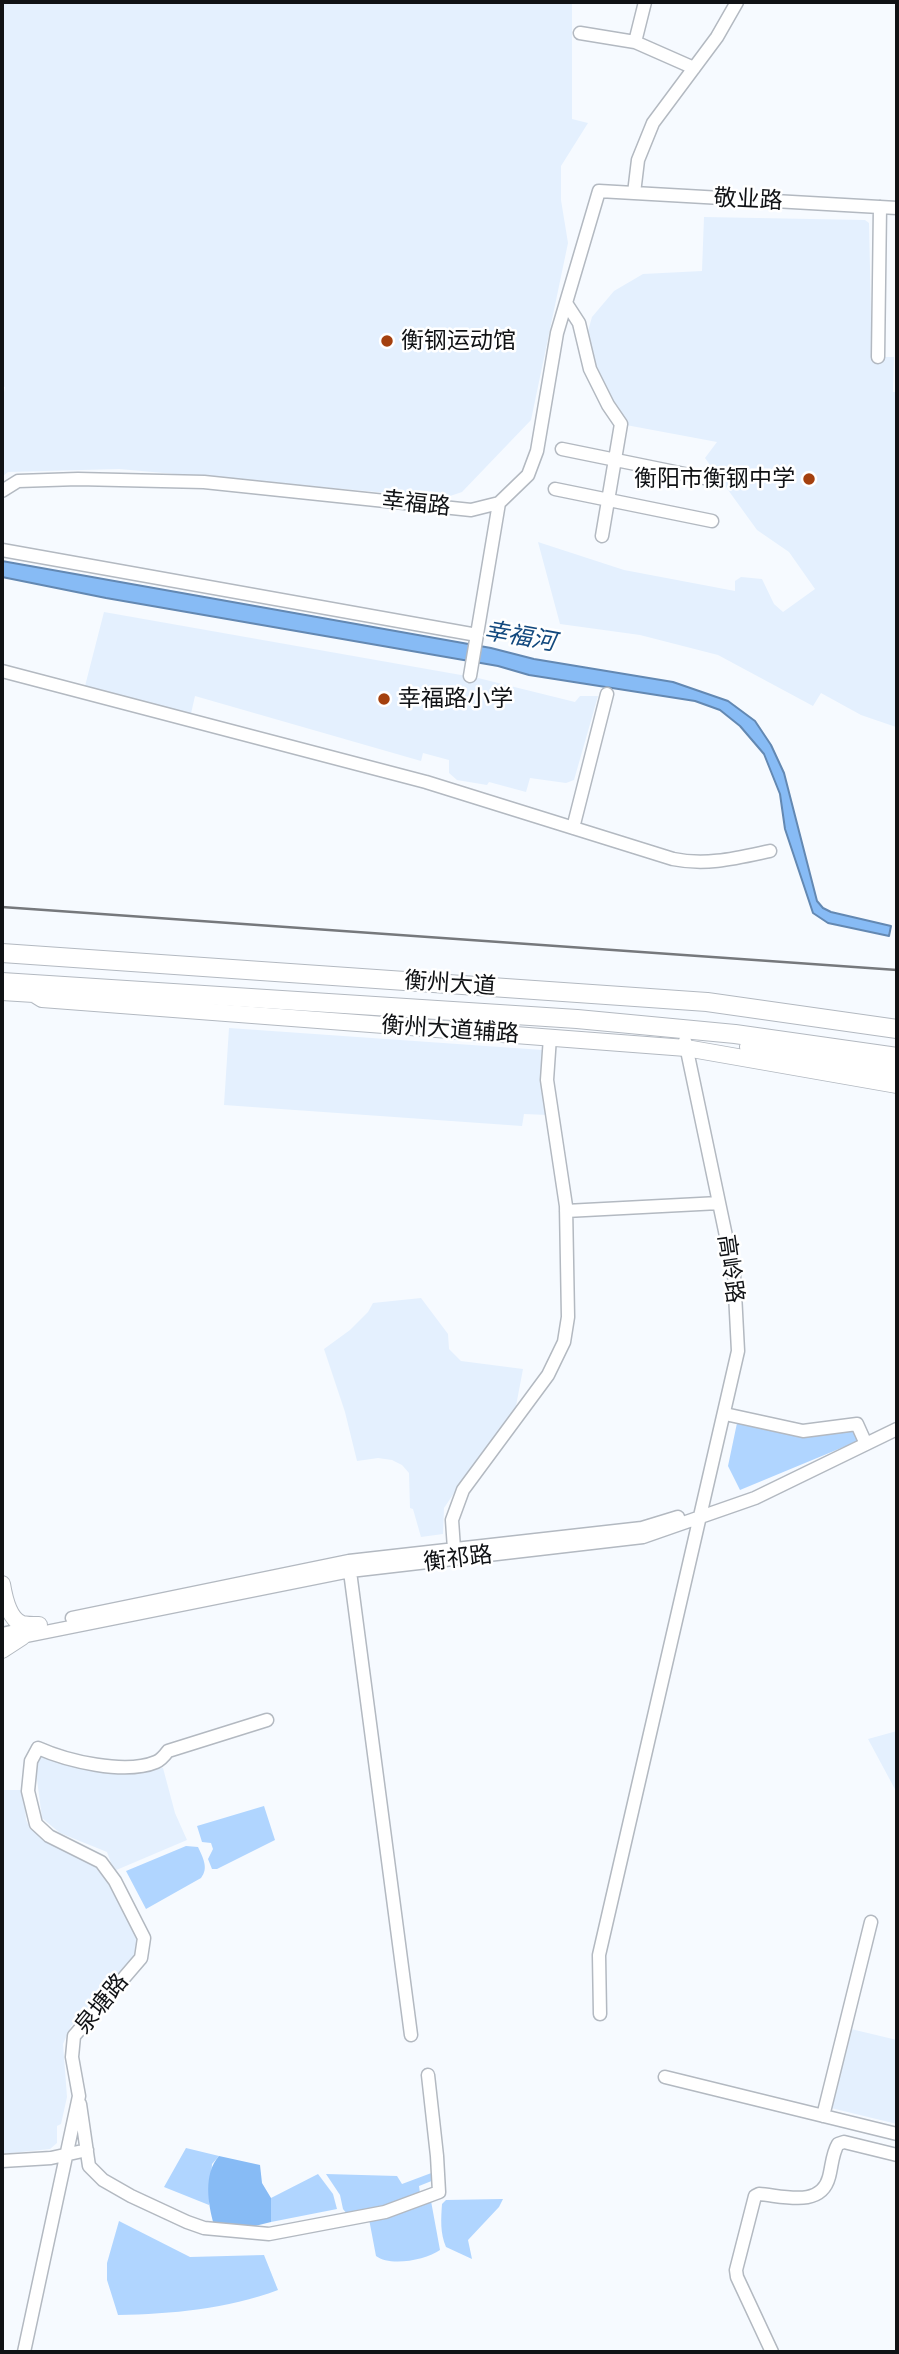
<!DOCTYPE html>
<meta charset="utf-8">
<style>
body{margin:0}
#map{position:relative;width:899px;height:2354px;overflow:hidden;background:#f6faff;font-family:Literata,serif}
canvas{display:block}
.frame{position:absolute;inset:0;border:4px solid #101215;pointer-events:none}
</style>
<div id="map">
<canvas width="899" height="2354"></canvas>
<div class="frame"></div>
</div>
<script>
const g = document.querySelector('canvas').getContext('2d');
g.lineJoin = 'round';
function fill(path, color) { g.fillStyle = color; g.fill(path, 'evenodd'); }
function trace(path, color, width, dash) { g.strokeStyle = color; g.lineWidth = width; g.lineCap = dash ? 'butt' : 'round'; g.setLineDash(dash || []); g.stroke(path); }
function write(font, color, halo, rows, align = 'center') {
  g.font = font + ' Literata,"Noto Sans SC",serif'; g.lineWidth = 5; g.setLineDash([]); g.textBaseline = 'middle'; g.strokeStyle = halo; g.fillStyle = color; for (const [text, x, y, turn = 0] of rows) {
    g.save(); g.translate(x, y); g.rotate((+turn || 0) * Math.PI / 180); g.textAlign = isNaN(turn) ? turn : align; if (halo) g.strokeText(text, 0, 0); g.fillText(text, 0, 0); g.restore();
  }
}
fill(new Path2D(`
 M2,2H572V119L588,123L561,166V200L568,243L531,420L462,492L444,498L119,469L8,472L2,477V404L5,387L2,386Z
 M704,217L865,220L869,223L872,357H894L893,392H897L896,727L861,715L821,693L813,706L718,655L640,635L560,624L538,542L624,570L735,591V581L741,577L762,579L774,604L783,612L815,589L789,552L757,530L705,458L717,442L626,425L615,410L591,358L586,338L592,317L614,291L643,274L702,271Z
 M104,612L478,678L575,702L580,696H598L574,780L566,783L530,778L526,792L489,782L487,785L457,780L449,773V760L423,753L421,761L195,696L190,718L84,690Z
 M229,1028L543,1050L541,1082L548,1115L524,1114L522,1126L224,1105Z
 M421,1298L448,1334L449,1349L461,1361L523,1369L516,1406L498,1435L471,1468L444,1508L443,1534L421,1537L413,1509L410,1508L409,1473L402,1465L392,1460L378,1458L357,1461L345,1412L324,1349L350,1330L368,1312L373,1303Z
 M897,1731V1793L868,1739Z
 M42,1754L121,1770L163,1768L175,1813L187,1840L114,1871L107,1852L60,1833L42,1818L35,1764Z
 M2,1790H24L26,1820L30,1828L39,1836L91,1861L100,1869L141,1941L135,1959L71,2026L63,2044L67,2097L61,2124L57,2126V2143L50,2149L2,2154Z
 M851,2029L897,2040V2124L831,2108Z`), '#e4f0fe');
fill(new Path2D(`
 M737,1423L800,1437L852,1430L858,1441L740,1490L728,1466Z
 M264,1806L275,1840L217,1869H212L208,1859L213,1849L211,1843L202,1842L197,1826Z
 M186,1846L198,1847C203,1858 209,1868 201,1878L146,1909L126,1871Z
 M186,2148L219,2156L212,2164L209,2205L164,2187Z
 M434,2172V2180L419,2186L420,2193L396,2204L347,2214L343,2209L340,2195L326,2174L397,2176L402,2184Z
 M318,2174L333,2194L337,2209L271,2222V2198Z
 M503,2199L499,2207L468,2240L472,2259L446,2247C440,2233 441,2219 442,2204L446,2200Z
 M431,2201L440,2250C426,2260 390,2267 376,2256L369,2219Z
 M119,2221L190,2257L264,2255L278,2290C227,2309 172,2314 118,2315L107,2280V2263Z`), '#b0d5ff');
fill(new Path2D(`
 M219,2156L260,2165L262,2183L271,2198V2222L255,2226L214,2225C208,2204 203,2174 219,2156Z`), '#87bbf5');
const water = new Path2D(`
 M2,561L491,648L534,659L673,682L728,701L755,721L771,745L784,773L817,901L823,908L831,912L891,926L889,936L828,923L813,913L785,829L780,794L764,754L740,726L720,710L695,701L529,675L498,666L106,598L2,577Z`);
fill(water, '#87bbf5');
trace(water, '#6388b2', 2);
const minor = new Path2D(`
 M580,33L635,42L694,68
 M635,42L645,2
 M634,193L638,160L653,123L717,37L737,2
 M566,303L579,323L590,369L608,405L621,424L602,536
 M878,357L880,207
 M562,449L714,480
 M555,489L712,521
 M2,491L18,481L78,479L204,482L471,510L499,503L528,475L537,451L557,333L599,191L897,208
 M2,550L477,635
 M2,671L426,782L673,859C707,866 737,858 770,851
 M470,676L499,503
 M573,828L607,694
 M566,1211L719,1203
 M725,1414L803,1431L857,1424L866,1444
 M454,1549L452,1520L463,1490L548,1375L564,1342L568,1317L566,1206L547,1080L550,1037
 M349,1564L411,2035
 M72,1618L349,1561L642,1528L678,1517
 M2,1634L24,1629
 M16,1638L350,1571L643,1537L755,1498L897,1429
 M600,2014L599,1955L738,1351L734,1274L685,1041
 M665,2077L897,2134
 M80,2104L89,2166L103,2180L131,2196L187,2222L204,2228L269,2234L385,2212L439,2192L437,2156L428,2075
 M823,2116L871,1922
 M2,2161L51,2158L87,2150
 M24,2352L79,2096L72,2057L74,2036L141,1958L144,1938L115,1881L101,1862L49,1836L36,1824L28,1791L31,1761L38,1748C67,1761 125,1775 156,1762C161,1760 165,1755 168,1751L267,1720
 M772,2352L737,2277L736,2270L755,2196L759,2194C784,2196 821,2208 829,2177C832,2166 832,2154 838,2144L844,2142L897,2155`);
const major = new Path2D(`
 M2,992L34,994L42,999L686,1048L897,1085
 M2,1584C4,1596 9,1619 22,1624C27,1625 34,1625 39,1625
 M2,1650L22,1637`);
const highway = new Path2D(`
 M2,953L707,1002L897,1029
 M2,982L577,1019L735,1034L897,1057
 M749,1047L897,1075`);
trace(minor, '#b3b9c1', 15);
trace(major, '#b3b9c1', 18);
trace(highway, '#b3b9c1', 20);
trace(minor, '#fff', 12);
trace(major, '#fff', 16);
trace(highway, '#fff', 18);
trace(new Path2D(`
 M2,907L897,970`), '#76787c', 2.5);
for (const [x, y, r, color] of [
 [387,341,7,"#a4400e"],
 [809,479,7,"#a4400e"],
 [384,699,7,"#a4400e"]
]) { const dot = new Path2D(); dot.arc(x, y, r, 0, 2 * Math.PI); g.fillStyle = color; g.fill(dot); trace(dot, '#fff', 2.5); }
write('23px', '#101215', '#fff', [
 ["敬业路",748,200,3],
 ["幸福路",416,504,6],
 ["衡州大道",450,984,4],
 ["衡州大道辅路",450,1030,4],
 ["高岭路",730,1269,82],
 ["衡祁路",458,1559,-7],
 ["泉塘路",102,2004,-51]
]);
write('23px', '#101215', '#fff', [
 ["衡钢运动馆",401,341],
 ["衡阳市衡钢中学",795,479,"right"],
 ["幸福路小学",398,699]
], 'left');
write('italic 24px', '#13497e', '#fff', [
 ["幸福河",520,637,10]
]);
</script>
